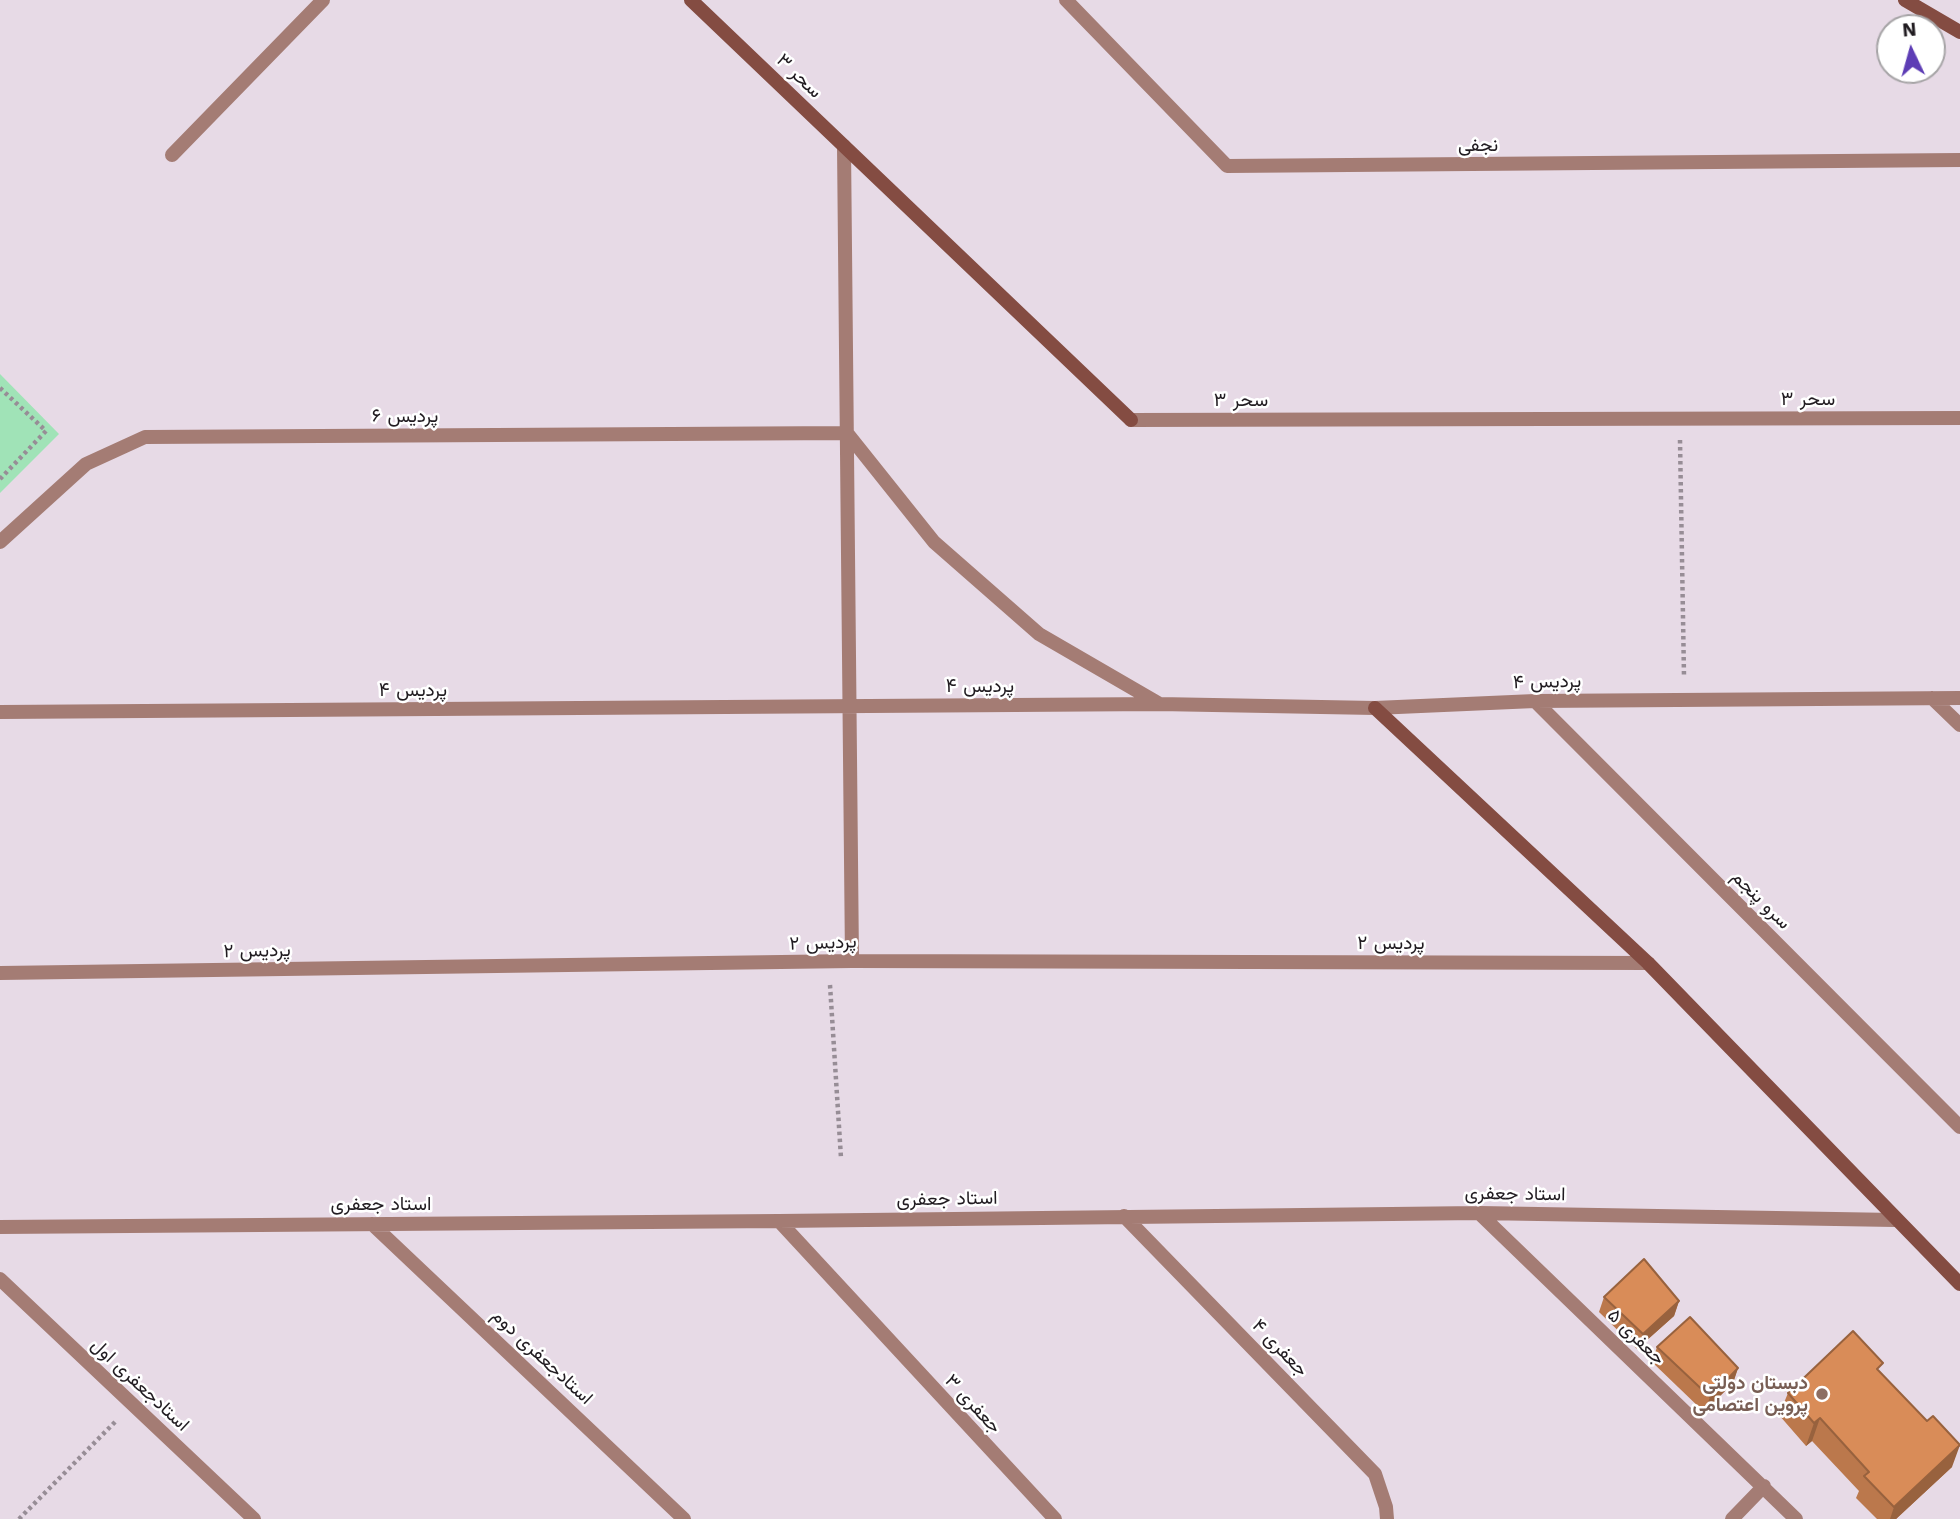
<!DOCTYPE html>
<meta charset="utf-8">
<style>
body{margin:0}
#map{position:relative;width:1960px;height:1519px;overflow:hidden;background:#e7dae6;font-family:"Work Sans",sans-serif}
canvas{display:block}
.north{position:absolute;left:1876px;top:14px;width:70px;height:70px;box-sizing:border-box;background:#fff;border:2px solid #a6a4a6;border-radius:50%;rotate:355deg;font-size:19px;font-weight:700;line-height:28px;text-align:center;color:#211c21}
.north::after{content:'';display:block;margin:auto;width:24px;height:32px;background:#5d3db5;clip-path:polygon(50% 0,100% 100%,50% 72%,0 100%)}
</style>
<div id="map">
<canvas width="1960" height="1519"></canvas>
<div class="north">N</div>
</div>
<script>
const g = document.querySelector('canvas').getContext('2d');
g.lineJoin = 'round';
function fill(path, color) { g.fillStyle = color; g.fill(path, 'evenodd'); }
function trace(path, color, width, dash) { g.strokeStyle = color; g.lineWidth = width; g.lineCap = dash ? 'butt' : 'round'; g.setLineDash(dash || []); g.stroke(path); }
function write(font, color, halo, rows, align = 'center') {
  g.font = font + ' "Work Sans",Vazirmatn,sans-serif'; g.lineWidth = 5; g.setLineDash([]); g.textBaseline = 'middle'; g.strokeStyle = halo; g.fillStyle = color; for (const [text, x, y, turn = 0] of rows) {
    g.save(); g.translate(x, y); g.rotate((+turn || 0) * Math.PI / 180); g.textAlign = isNaN(turn) ? turn : align; if (halo) g.strokeText(text, 0, 0); g.fillText(text, 0, 0); g.restore();
  }
}
fill(new Path2D(`
 M0,374L59,434L0,493Z`), '#a0e3b7');
trace(new Path2D(`
 M0,388L46,431L0,479
 M1680,440L1684,676
 M830,985L841,1158
 M19,1519L117,1420`), '#978d96', 4.5, [3.5, 3.5]);
trace(new Path2D(`
 M1066,0L1227,166L1960,160
 M844,146L852,961
 M172,155L323,0
 M1131,420L1960,418
 M847,433L934,542L1039,634L1158,703
 M0,542L86,464L145,437L847,433
 M1932,698L1960,725
 M1535,701L1960,1127
 M0,712L1159,704L1375,708L1535,701L1960,698
 M0,973L852,961L1648,963
 M1479,1213L1796,1519
 M1124,1216L1375,1474L1386,1507L1387,1519
 M779,1221L1055,1519
 M372,1224L684,1519
 M0,1227L779,1221L1479,1213L1895,1220
 M0,1279L254,1519
 M1732,1519L1764,1486`), '#a47c74', 14);
trace(new Path2D(`
 M691,0L1131,420
 M1905,0L1960,32
 M1375,708L1648,963L1960,1284`), '#844c42', 14);
fill(new Path2D(`
 M1604,1297L1679,1301L1674,1316L1637,1349L1599,1312Z
 M1657,1347L1738,1368L1733,1383L1704,1412L1652,1362Z
 M1879,1372L1952,1467L1896,1519H1877L1856,1498L1859,1491L1812,1441L1806,1446L1779,1415L1788,1393Z`), '#bb784c');
fill(new Path2D(`
 M1679,1301L1674,1316L1637,1349L1643,1334Z
 M1738,1368L1733,1383L1704,1412L1710,1397Z
 M1820,1418L1812,1441L1806,1446L1814,1423Z
 M1960,1445L1952,1467L1896,1519H1890L1894,1507Z`), '#98623e');
const building = new Path2D(`
 M1644,1259L1679,1301L1643,1334L1604,1297Z
 M1690,1317L1738,1368L1710,1397L1657,1347Z
 M1853,1331L1883,1363L1877,1369L1927,1421L1933,1416L1960,1445L1894,1507L1864,1476L1869,1472L1820,1418L1814,1423L1788,1393Z`);
fill(building, '#d98c58');
trace(building, '#98623e', 2);
for (const [x, y, r, color] of [
 [1822,1394,7,"#8d6e63"]
]) { const dot = new Path2D(); dot.arc(x, y, r, 0, 2 * Math.PI); g.fillStyle = color; g.fill(dot); trace(dot, '#fff', 2.5); }
write('19px', '#211c21', '#fff', [
 ["سحر ۳",799,76,44],
 ["نجفی",1478,145],
 ["سحر ۳",1808,399],
 ["سحر ۳",1241,400],
 ["پردیس ۶",405,416],
 ["پردیس ۴",1547,682,-1],
 ["پردیس ۴",980,686],
 ["پردیس ۴",413,690],
 ["سرو پنجم",1761,900,45],
 ["پردیس ۲",823,943,-2],
 ["پردیس ۲",1391,943],
 ["پردیس ۲",257,951,-1],
 ["استاد جعفری",1515,1194,1],
 ["استاد جعفری",947,1199,-1],
 ["استاد جعفری",381,1204],
 ["جعفری ۵",1636,1337,44],
 ["جعفری ۴",1280,1348,46],
 ["استادجعفری دوم",542,1357,43],
 ["استادجعفری اول",140,1385,43],
 ["جعفری ۳",973,1404,47]
]);
write('bold 19px', '#785e54', '#fff', [
 ["دبستان دولتی",1808,1383],
 ["پروین اعتصامی",1808,1405]
], 'right');
</script>
